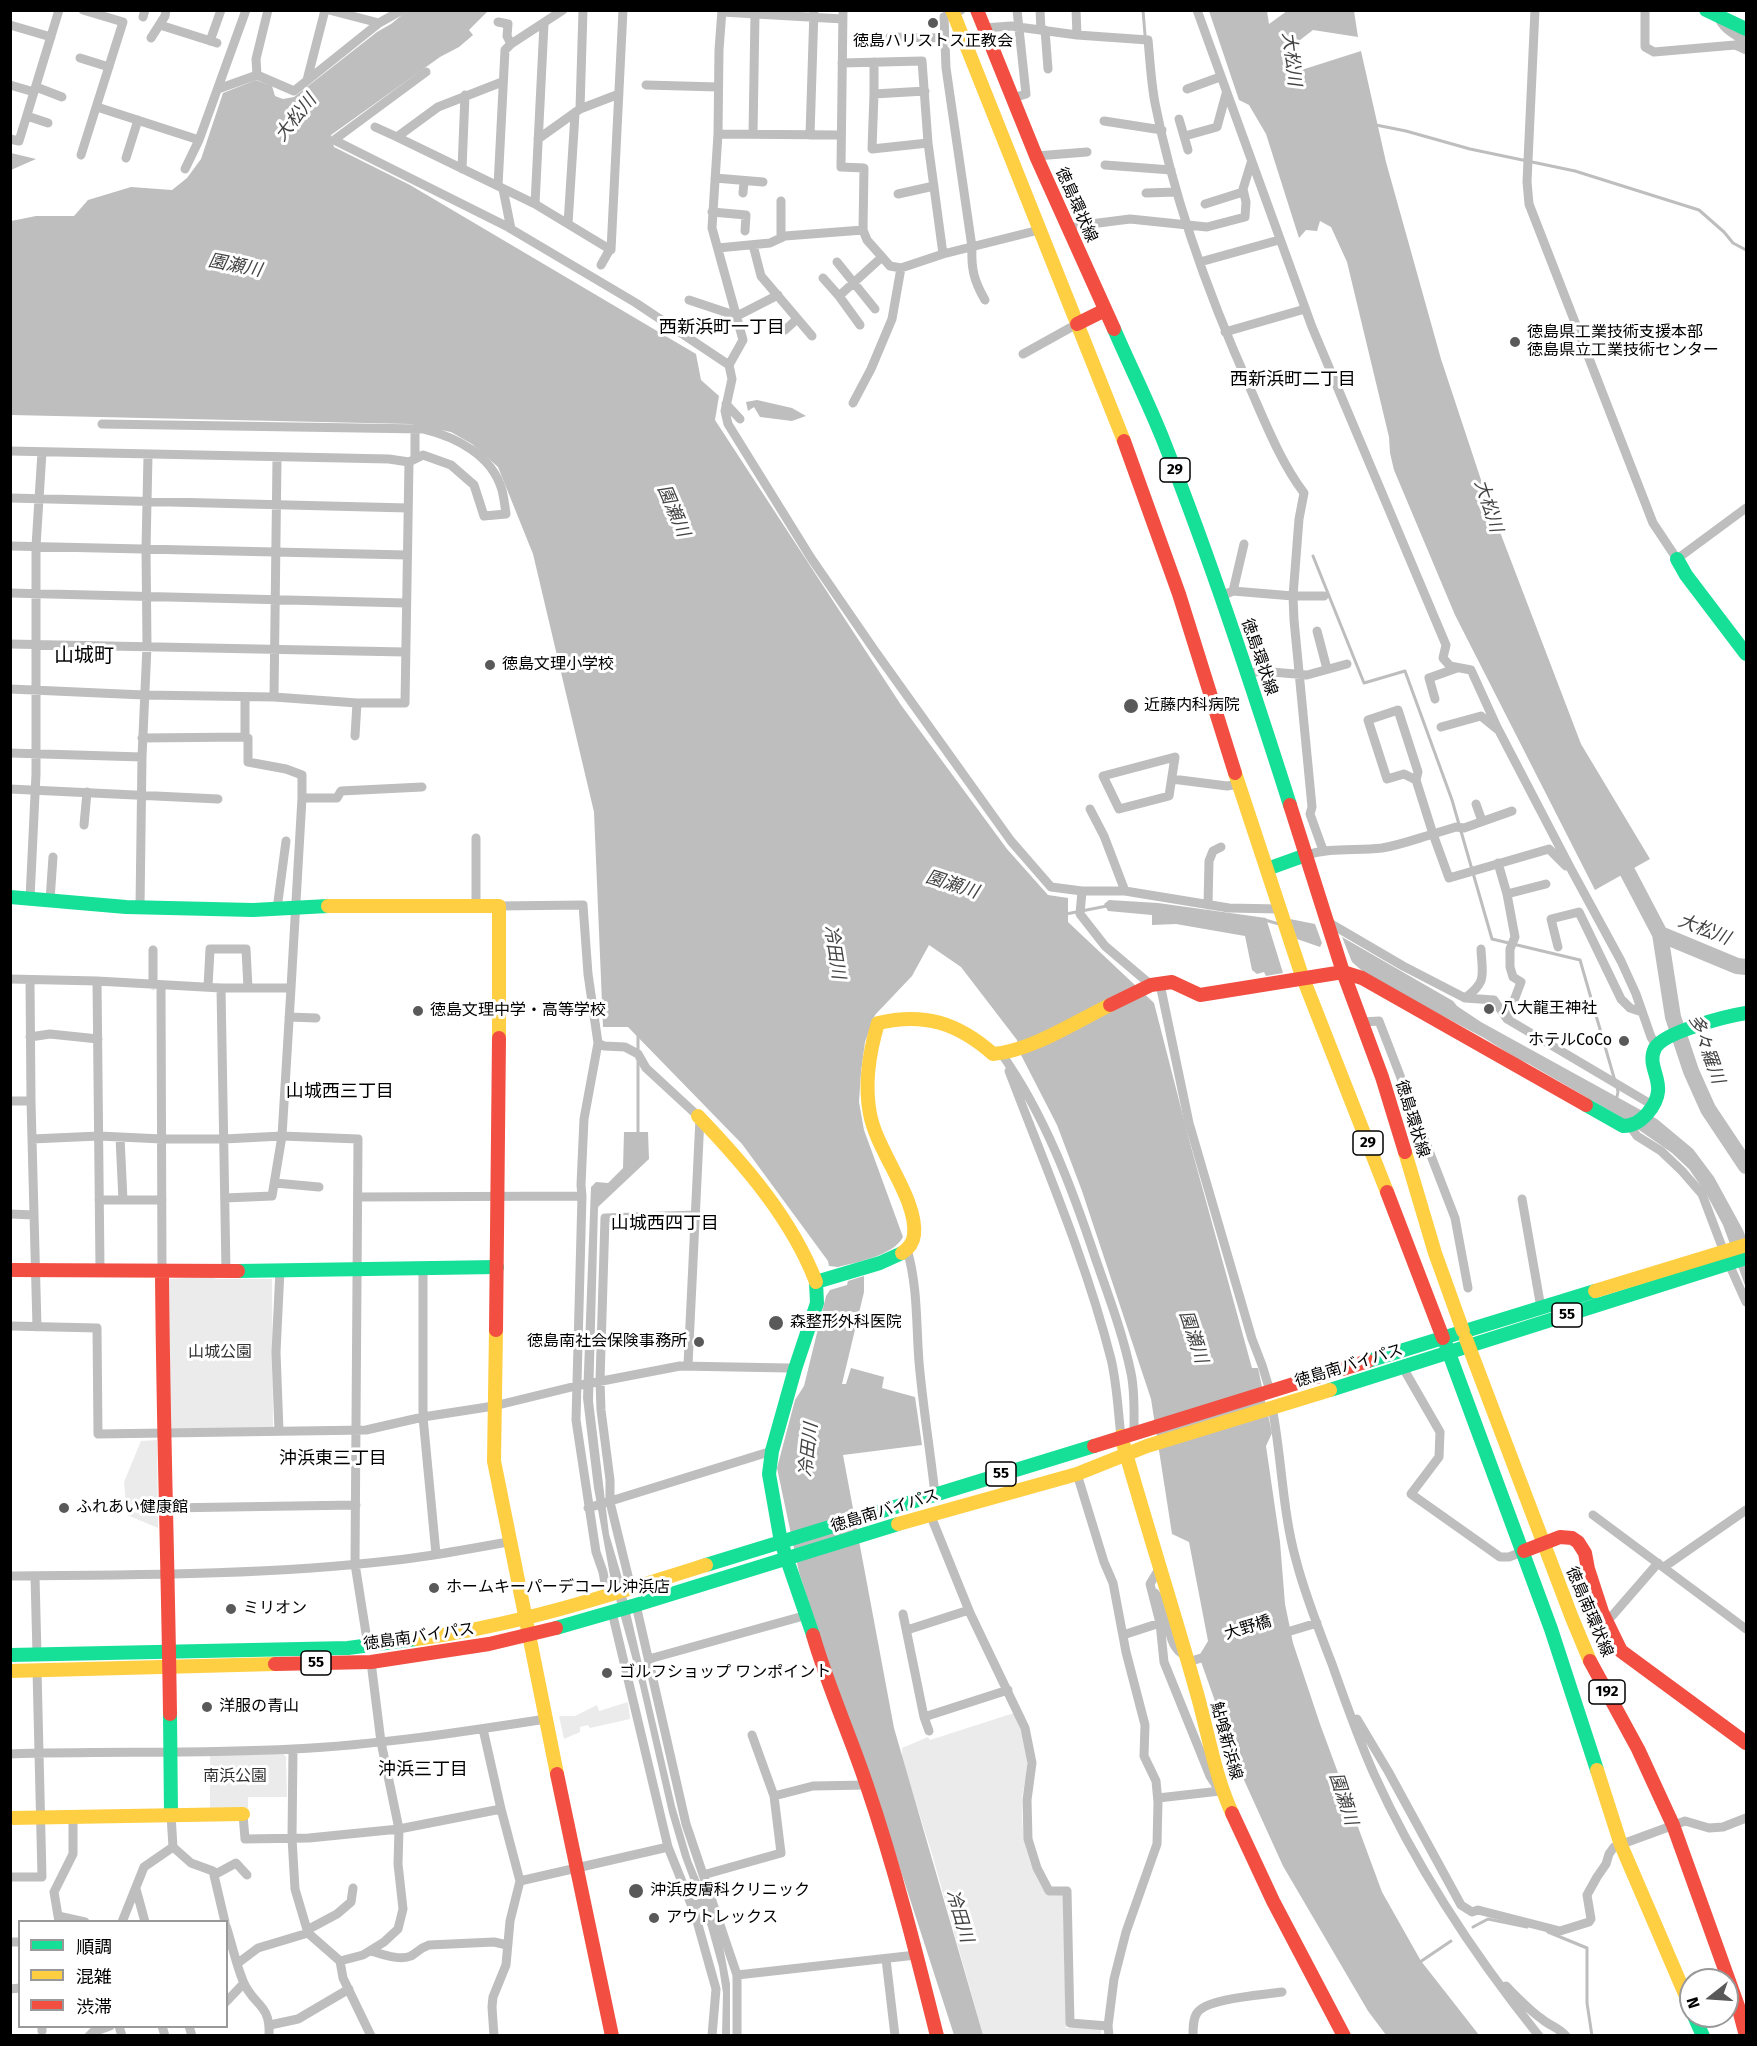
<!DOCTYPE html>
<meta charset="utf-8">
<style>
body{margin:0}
#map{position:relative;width:1757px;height:2046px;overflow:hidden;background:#fff;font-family:"Fira Sans","Noto Sans JP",sans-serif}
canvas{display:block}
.frame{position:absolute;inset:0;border:12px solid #000;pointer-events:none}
.legend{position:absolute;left:18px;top:1920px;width:210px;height:108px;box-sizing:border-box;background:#fff;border:2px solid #999;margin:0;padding:8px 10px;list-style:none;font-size:18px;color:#000}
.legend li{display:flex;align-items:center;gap:12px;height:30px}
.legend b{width:30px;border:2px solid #999}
.north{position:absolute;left:1679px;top:1968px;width:60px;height:60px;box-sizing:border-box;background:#fff;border:2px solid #999;border-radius:50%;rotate:253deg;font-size:16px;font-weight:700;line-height:24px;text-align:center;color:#000}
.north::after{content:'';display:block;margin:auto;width:21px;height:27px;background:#595959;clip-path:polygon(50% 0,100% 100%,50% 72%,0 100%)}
</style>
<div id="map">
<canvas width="1757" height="2046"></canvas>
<div class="frame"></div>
<ul class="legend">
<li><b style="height:8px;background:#16e098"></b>順調</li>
<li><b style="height:8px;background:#ffcf43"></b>混雑</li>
<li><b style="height:8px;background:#f24e42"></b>渋滞</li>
</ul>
<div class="north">N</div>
</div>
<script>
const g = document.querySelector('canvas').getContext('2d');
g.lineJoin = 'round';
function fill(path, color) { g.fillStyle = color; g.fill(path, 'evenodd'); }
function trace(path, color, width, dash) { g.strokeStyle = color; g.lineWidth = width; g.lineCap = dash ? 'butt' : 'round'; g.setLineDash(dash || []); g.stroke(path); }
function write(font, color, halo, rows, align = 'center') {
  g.font = font + ' "Fira Sans","Noto Sans JP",sans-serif'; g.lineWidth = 6; g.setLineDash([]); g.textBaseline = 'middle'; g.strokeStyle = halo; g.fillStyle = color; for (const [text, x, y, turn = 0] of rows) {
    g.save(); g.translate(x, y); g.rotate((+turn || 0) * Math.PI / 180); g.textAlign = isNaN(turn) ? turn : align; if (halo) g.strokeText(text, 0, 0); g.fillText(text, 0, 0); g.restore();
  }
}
fill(new Path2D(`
 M208,1277L218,1279H272L273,1427L167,1431V1279Z
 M157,1440L158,1528L127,1515L124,1482L141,1441Z
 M628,1702L630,1719L590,1728L588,1725L580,1727V1732L564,1739L559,1716H575L597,1705L599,1711Z
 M1014,1713C1021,1729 1027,1745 1027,1763C1028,1775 1023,1787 1022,1800C1021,1837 1027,1863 1046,1894L1063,1895L1066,2028H1101V2035H983L932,1854L902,1759V1748L928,1737L930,1740Z
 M210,1754H284L286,1757L287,1797H248V1808H210Z`), '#ebebeb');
fill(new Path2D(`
 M407,11H488L469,30L473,35L459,47L440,57L331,135L334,147L410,185L696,354L701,380L719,396L715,420L901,705L1007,849L1048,895L1068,898V922L1154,1003L1190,1143L1252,1368H1258L1272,1433L1266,1446L1280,1542L1285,1604L1293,1643L1320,1724L1382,1892L1421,1961L1479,2035H1386L1368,2011L1283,1866L1239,1769L1199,1656L1208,1641L1189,1542L1172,1534L1151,1399L1082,1191L1057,1125L1021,1055L1017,1040L961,967L929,945L912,976L875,1015L865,1042L861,1072L859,1102L864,1130L903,1237C893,1256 857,1262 838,1267L829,1266L828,1261L742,1144L628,1027H603L594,812L533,554L498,467L472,444L451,432L410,424L11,415V221L36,216H74L88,200L131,187L172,190L187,178L201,159L223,93L256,80L272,86L275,96L283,99L294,97L377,32L391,24Z
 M1209,11H1267L1269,24L1287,11H1354L1358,37L1313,30L1282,54L1292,73L1361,51L1386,162L1441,359L1487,498L1581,744L1650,859L1595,890L1455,615L1394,470L1390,453L1389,437L1347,262L1331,227L1320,221L1317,231L1306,230L1299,238L1266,134L1249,105L1239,100Z
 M11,153L36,159L11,170Z
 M757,400L792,408L806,416L792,421L760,417L754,407L748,411L746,402Z
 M1109,900L1158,903L1266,918L1283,973L1266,976L1264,972L1257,974L1252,970L1245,936L1176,924L1152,925V915L1108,911L1104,904Z
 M1290,919L1315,924L1322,943L1320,947L1297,939Z
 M1342,937L1453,1001L1457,1006L1481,1022L1657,1119L1693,1149L1714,1177L1743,1230L1746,1238V1288L1723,1225L1707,1195L1689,1169L1672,1153L1619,1116L1529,1064L1518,1059L1484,1038L1368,976L1352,962Z
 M624,1132H648L649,1159L598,1207L593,1401L609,1534L622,1578L675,1806L691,1860L711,1908L722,1941L730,1984V2035H722L723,1993L719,1967L708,1927L682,1857L669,1813L640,1686L611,1581L594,1488L583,1398L591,1187L596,1182L608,1183L623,1168Z
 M864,1276V1292L842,1384H846L851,1368L884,1377L882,1388L915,1397L922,1445L843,1455L894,1728L983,2035H954L874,1788L837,1691L799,1572L777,1468L795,1400L804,1386L826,1296L830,1290L847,1285L848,1281Z`), '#bebebe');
trace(new Path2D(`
 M1143,10L1145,35
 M1376,125L1406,131L1470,149L1575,171L1699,210L1724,232L1733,243L1746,250
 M1313,556L1364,683L1405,671L1452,800L1492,939L1580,960L1615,1081
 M1066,914L1107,906
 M1265,920L1279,924
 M638,1051V1034
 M1616,1101L1618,1092L1617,1087
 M638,1135V1061
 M1473,1927L1488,1919L1527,1927
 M1548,1932L1587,1948V2003L1592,2036
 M1420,1962L1451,1941`), '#bebebe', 3);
trace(new Path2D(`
 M1617,852L1660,934L1673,1017L1691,1071L1708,1109L1746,1166
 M1660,934L1737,966L1746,967`), '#bebebe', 16);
trace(new Path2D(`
 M329,10L379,23L402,10
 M722,10L719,50L718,134L712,228L743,340L729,365L732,379L725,411L728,424L811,558L875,651L1011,841L1051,887L1082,891
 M843,10L841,167L864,168L863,230L867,240L890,266L901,268L943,254L1039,230
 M961,10L944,17L946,68L972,247C971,269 974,281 985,300
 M1040,10L1041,30
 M1076,10L1077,35
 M1197,10L1312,327L1446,645L1443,658L1450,666L1471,670L1497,727L1571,869L1621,961L1636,994L1651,1037L1656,1045
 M1535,10L1527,182L1529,204L1653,523L1677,559L1746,508
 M1645,10V47L1654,52L1735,45L1746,50
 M722,12L843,19
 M1718,16C1722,29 1736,35 1746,42
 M143,17L145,10
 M498,22L508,24L507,36L511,44
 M10,25L51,37
 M160,25L217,43
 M984,28L1011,26L1077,35L1148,40C1150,60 1151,82 1155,103C1174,201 1209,296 1250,388C1265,422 1281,463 1304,493L1299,519L1293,596H1324
 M1045,30L1048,69
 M890,37L943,38
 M151,38L165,16L166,10
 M210,41L221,10
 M80,58L109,67
 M874,62V94
 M842,63L922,61L928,143L943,254
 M426,72L334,140L506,226L636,303L729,365
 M257,75L294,91L379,23
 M307,80L325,10
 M502,82L438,107L397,137L535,204L611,250L623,10
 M10,85L34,92
 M646,85L718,87
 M36,87L62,97
 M218,89L257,75L256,59L268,10
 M1187,89L1220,77
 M925,91L874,94L872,149L928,143
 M1013,98L1026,94L1017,10
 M97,107L199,140
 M580,109L583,10
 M27,116L48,123
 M1179,119L1188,150
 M1104,121L1162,130
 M375,127L397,137
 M718,134L841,135
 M753,134L755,14
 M810,135L814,10
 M1185,136L1217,127L1226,94
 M10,139L19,141L59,10
 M538,139L580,109L619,94
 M81,155L123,22L83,10
 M1036,156L1087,152
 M126,158L138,120
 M1105,165L1171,170
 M185,169L199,140L246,10
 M462,169L465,95
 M715,178L763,182
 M498,186L505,50L511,44L563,10
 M503,189L511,229
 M743,193L744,181
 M1146,193L1176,192
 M898,194L934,186
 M535,204L544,24
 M1205,204L1243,192
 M712,212L746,215L745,231
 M568,224L575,114
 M1067,227L1130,219L1207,227L1245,217L1246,202L1243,189L1251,163
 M781,238V201
 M753,245L761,276L812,336
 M718,248L770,243L785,236L863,230
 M837,262L875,309
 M1200,262L1279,240
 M601,265L610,249
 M823,278L839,296L860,325
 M839,296L882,257
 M689,300L737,316L778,295
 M785,330L797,319
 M1225,332L1305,309
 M1023,354L1077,324
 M853,403L871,369L892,319L901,268
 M726,404L740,419
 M10,451L389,459L409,462L423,455L451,465L474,485L484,516L506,514C505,506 504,498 502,490C492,455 456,437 423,429L102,424
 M277,458L274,697L357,703H405L409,462
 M415,459V429
 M10,498L408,508
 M10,546L407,555
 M1233,591L1244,544
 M10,593L406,603
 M1221,596L1233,591L1293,596L1294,620L1312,807L1310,814L1323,850
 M1317,631L1327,669
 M10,644L405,652
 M1248,674L1260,671L1307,675L1347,664
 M10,689L144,695L274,697
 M1435,699L1429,678L1457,668
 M1441,727L1481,716L1497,729
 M355,736L357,703
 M245,737L248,738V762L286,769L302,775V798H337L341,791L422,787
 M142,738L245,737V697
 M10,753L142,757L140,907
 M142,757L147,646L146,549L148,455
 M1175,757L1169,796L1119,809L1103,776Z
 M1172,779L1227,786L1240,784
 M1416,780L1404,774L1387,779L1368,720L1398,710L1418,772L1416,780L1433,834L1456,827L1464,828L1512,811
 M10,789L218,799
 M1476,804L1482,821
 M1090,809L1104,836L1125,891
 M84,825L87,792
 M476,838V906
 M1306,855C1331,847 1356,851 1382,848C1400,845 1416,839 1433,834L1449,878L1549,849L1566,866
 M1498,863L1507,894L1515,937L1510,949V967L1513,977L1521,982L1507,1019
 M1507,894L1546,884
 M30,898L36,774V546L42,452
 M50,900L53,857
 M1208,905L1209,861L1213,851L1221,847
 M499,906L583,905L588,974L598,1043L584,1119L581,1185L582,1196L576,1420L596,1552L603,1572L607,1595
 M277,909L286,841
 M1326,921L1403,966L1465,998L1494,1000L1507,1019L1654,1106
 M1558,947L1551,919L1579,912L1621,999L1630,1008L1642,1012
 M10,979L97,981L221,988H291L302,798
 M30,980L31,1101
 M97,981L100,1269
 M1160,984L1189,1123L1252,1339L1262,1365L1270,1391
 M153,985V950
 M161,985L162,1272
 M1151,985L1105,946L1080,914L1082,891H1125L1229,908L1279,909
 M208,987L210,949H246L248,988
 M221,988L226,1271
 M1465,998C1488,981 1482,975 1481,949
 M289,1017L316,1018
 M1363,1022L1379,1021L1455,1218L1468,1288
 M30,1037L50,1034L98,1039
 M598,1043L604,1046L625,1047L638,1054L646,1068L698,1116
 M1001,1053C1045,1115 1072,1188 1096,1260C1109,1297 1123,1334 1131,1373C1135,1392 1134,1413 1134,1432
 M1009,1071C1045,1166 1086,1260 1111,1359C1117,1384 1118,1411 1121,1436
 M10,1101H31L32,1139L99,1136L162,1139H224L282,1136L358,1139L355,1564L368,1646
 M1630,1126L1637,1136L1661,1151L1682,1171L1702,1194L1724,1252
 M120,1137L123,1200
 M32,1139L37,1327
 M275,1183L319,1187
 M358,1197L582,1196
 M225,1198L272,1196L282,1136L291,988
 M1522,1199L1541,1308
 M99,1200H162
 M10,1214L34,1215
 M907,1249C918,1288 916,1323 919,1362C923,1407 930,1450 935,1494
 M1729,1264L1746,1302
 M423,1268V1417L436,1554
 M10,1326L97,1328L98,1434L366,1430L423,1417L494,1406L576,1386L680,1366L788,1368L795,1369
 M688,1365L700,1118
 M1402,1366L1440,1432L1439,1457L1411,1494L1500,1557H1509L1524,1551
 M1272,1407C1282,1458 1282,1510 1296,1560C1305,1595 1319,1630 1332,1664C1345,1701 1358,1738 1374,1774C1417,1869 1474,1955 1539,2036
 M279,1431L276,1352L280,1270
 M1077,1474L1104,1562L1113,1583L1126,1652L1145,1725L1144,1756L1156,1781L1158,1802L1157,1844L1126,1932L1114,1979L1108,2026
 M167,1508L356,1505
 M588,1508L772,1451
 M930,1514L970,1613L1025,1728L1032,1763L1027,1800L1028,1839L1037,1868L1049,1891H1067L1070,2023L1108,2026L1109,2036
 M1593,1515L1746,1629
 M1664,1567L1746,1510
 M1159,1569L1150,1584L1160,1623L1164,1662L1210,1776L1219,1790
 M10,1576C139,1575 269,1575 397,1560C434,1556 472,1548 509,1542
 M35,1576L37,1655
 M631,1588L610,1502V1480L601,1410L600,1381L605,1218L695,1215
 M1155,1593C1157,1597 1161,1601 1163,1606C1169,1621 1168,1643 1181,1653
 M636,1605L686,1824L737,1975
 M612,1612L668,1847L695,1914L716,1989L712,2036
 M903,1614L924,1717L929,1731
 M1606,1619L1612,1616L1658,1563
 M907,1630L969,1610
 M1123,1635L1160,1623
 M649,1659L807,1615
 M1188,1662L1317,1623
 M924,1717L1008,1690
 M1357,1719L1388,1771L1461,1905L1472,1912L1478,1910L1560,1931L1589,1922L1591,1919L1587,1895L1597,1877L1606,1864L1609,1854L1614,1847L1685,1821L1709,1828L1723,1827L1746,1818
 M483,1729L501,1809L520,1881L668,1847
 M752,1735L774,1796
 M293,1749L292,1838L295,1889L308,1933L340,1961
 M10,1754C105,1751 199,1754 293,1749C378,1745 462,1732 546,1719
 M1158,1798L1220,1791
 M243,1814L245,1839L309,1838L399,1829L501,1809
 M173,1847L191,1863L213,1871L225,1922
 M214,1875L236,1863L247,1875
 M703,1875L781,1853L774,1796L813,1786L867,1785
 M10,1877H42L37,1670
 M136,1889L145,1922
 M692,1906L712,1899
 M58,1916L85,1922
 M59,1922L54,1892L73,1854V1817
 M122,1922L144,1867L173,1847L171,1815
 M226,1926C232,1944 236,1964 243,1981C253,2006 271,2003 269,2036
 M307,1930L337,1914L351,1902L353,1888
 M10,1942H20
 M371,1951C382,1954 400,1961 411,1956C418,1952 420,1948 429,1945L494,1942L507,1945
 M886,1959L895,2036
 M238,1963L258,1948L308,1933
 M1506,1986C1517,1997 1529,2010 1542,2019C1550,2026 1558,2027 1566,2036
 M10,1989L20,1988
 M226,2002L244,1983
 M270,2025L298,2019L349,1989
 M42,2026V2031
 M119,2026L122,2036
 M162,2026L165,2036
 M189,2026L192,2036
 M89,2036L93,2032L110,2026
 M371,2036L343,1978L340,1961L363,1955L384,1942L398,1929L403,1909L398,1864L399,1829L381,1742L371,1662
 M494,2036L492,2007L493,1997L506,1965L510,1921L520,1881
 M737,2036V1975L916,1955
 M1193,2036C1193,2028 1193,2019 1197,2013C1206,1998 1264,1995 1282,1992`), '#bebebe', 9);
trace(new Path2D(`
 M1706,10L1746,29
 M1114,329C1130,366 1149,404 1164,442C1211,561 1251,683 1290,805
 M1677,559L1686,575L1746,654
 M1267,869L1306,855
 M10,897L126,907L253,910L328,906
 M1586,1105L1623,1126C1634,1126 1640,1121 1647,1114C1673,1084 1644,1070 1655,1048C1664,1032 1727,1016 1746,1013
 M238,1271L497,1267
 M1446,1345L1551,1629L1597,1770
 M1368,1361L1595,1291
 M1330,1390L1746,1258
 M706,1565L1094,1446
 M556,1628L636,1605L898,1524
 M813,1635L781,1542L769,1474L772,1451L795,1369L817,1303L816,1282L880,1263L902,1253
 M10,1655L348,1648L416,1639
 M170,1714L171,1815
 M1694,2016L1703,2036`), '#16e098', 14);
trace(new Path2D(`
 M952,10L1124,441
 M1235,773L1301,973L1387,1192
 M328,906H499V1038
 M698,1116C744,1164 792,1219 816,1282
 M1405,1152L1435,1253L1463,1331
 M902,1253C908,1249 913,1244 914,1235C918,1199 877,1152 870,1114C864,1083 869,1053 878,1023C924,1012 958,1023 993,1054C1031,1051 1075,1022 1110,1005
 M1595,1291L1746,1245
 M496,1330L494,1461L557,1774
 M1466,1339L1572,1618L1590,1661
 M1121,1436C1145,1521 1172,1605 1196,1690C1208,1731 1214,1774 1232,1813
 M898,1524L1077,1474L1147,1446L1330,1390
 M416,1639C515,1626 611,1595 706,1565
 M10,1671L275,1664
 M1597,1770L1621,1845L1691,2008
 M10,1818L243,1814`), '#ffcf43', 14);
trace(new Path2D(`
 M977,10L1036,156L1114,329
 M1077,324L1105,310
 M1124,441L1179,594L1235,773
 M1290,805L1343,972L1382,1077L1405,1152
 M1110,1005L1151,985L1172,982L1200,995L1343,972L1362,978L1586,1105
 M1387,1192L1443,1338
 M10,1270L238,1271
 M162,1272C163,1419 168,1566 170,1714
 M496,1330L499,1038
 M1094,1446L1368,1361
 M1524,1551L1560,1537L1572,1538L1578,1542L1585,1553L1588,1569L1602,1612L1621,1651L1746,1743
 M813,1635C828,1687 850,1735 867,1786C895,1868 916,1952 937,2036
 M1590,1661L1638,1749L1673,1825L1738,2006L1746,2036
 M275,1664L371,1662L489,1644L556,1628
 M557,1774L612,2036
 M1232,1813L1273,1901L1344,2036`), '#f24e42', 14);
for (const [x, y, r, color] of [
 [933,23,6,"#595959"],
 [1515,342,6,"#595959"],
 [490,665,6,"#595959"],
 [1131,706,8,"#595959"],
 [1489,1009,6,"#595959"],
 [418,1011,6,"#595959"],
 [1624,1041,6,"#595959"],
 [776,1323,8,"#595959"],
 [699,1342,6,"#595959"],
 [64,1508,6,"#595959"],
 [434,1588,6,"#595959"],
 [231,1609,6,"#595959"],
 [607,1673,6,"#595959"],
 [207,1707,6,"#595959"],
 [636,1891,8,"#595959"],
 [654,1918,6,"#595959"]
]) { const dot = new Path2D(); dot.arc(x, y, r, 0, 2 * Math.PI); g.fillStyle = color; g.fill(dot); trace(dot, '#fff', 2); }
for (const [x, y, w] of [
 [1175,470,30],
 [1368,1143,30],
 [1567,1315,30],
 [1001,1474,30],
 [316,1663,30],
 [1607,1692,36]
]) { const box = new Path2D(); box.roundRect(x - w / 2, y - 12, w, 24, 4.5); g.fillStyle = '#fff'; g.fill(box); trace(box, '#000', 1.5); }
write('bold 15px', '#000', null, [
 ["29",1175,470],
 ["29",1368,1143],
 ["55",1567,1315],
 ["55",1001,1474],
 ["55",316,1663],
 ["192",1607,1692]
]);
write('16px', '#000', '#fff', [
 ["徳島ハリストス正教会",933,42,"center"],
 ["徳島県工業技術支援本部",1527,333],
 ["徳島県立工業技術センター",1527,351],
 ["徳島文理小学校",502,665],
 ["近藤内科病院",1144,706],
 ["八大龍王神社",1501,1009],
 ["徳島文理中学・高等学校",430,1011],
 ["ホテルCoCo",1612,1041,"right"],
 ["森整形外科医院",790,1323],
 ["徳島南社会保険事務所",687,1342,"right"],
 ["ふれあい健康館",76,1508],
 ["ホームキーパーデコール沖浜店",446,1588],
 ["ミリオン",243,1609],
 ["ゴルフショップ ワンポイント",619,1673],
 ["洋服の青山",219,1707],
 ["沖浜皮膚科クリニック",650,1891],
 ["アウトレックス",666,1918]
], 'left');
write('16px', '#000', '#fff', [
 ["徳島環状線",1076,205,66],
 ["徳島環状線",1259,657,71],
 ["徳島環状線",1412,1119,73],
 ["徳島南バイパス",1349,1366,-17],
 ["徳島南バイパス",885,1511,-17],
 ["徳島南環状線",1589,1612,67],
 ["大野橋",1248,1628,-17],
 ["徳島南バイパス",419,1637,-8],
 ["鮎喰新浜線",1226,1741,75]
]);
write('16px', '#323232', '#fff', [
 ["山城公園",220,1353],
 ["南浜公園",235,1777]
]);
write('italic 18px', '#434343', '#fff', [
 ["大松川",1291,59,83],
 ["大松川",296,118,-51],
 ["園瀬川",235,266,11],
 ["大松川",1488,506,72],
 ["園瀬川",673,511,67],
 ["園瀬川",952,885,18],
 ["大松川",1704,930,21],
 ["冷田川",834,952,81],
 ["多々羅川",1706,1049,70],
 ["園瀬川",1193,1337,72],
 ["冷田川",809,1450,-84],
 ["園瀬川",1343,1799,72],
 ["冷田川",959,1916,73]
]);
write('18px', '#000', '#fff', [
 ["西新浜町一丁目",722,328],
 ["西新浜町二丁目",1293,380],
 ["山城西三丁目",340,1092],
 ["山城西四丁目",665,1224],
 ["沖浜東三丁目",333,1459],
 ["沖浜三丁目",423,1770]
]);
write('20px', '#000', '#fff', [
 ["山城町",84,656]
]);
</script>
